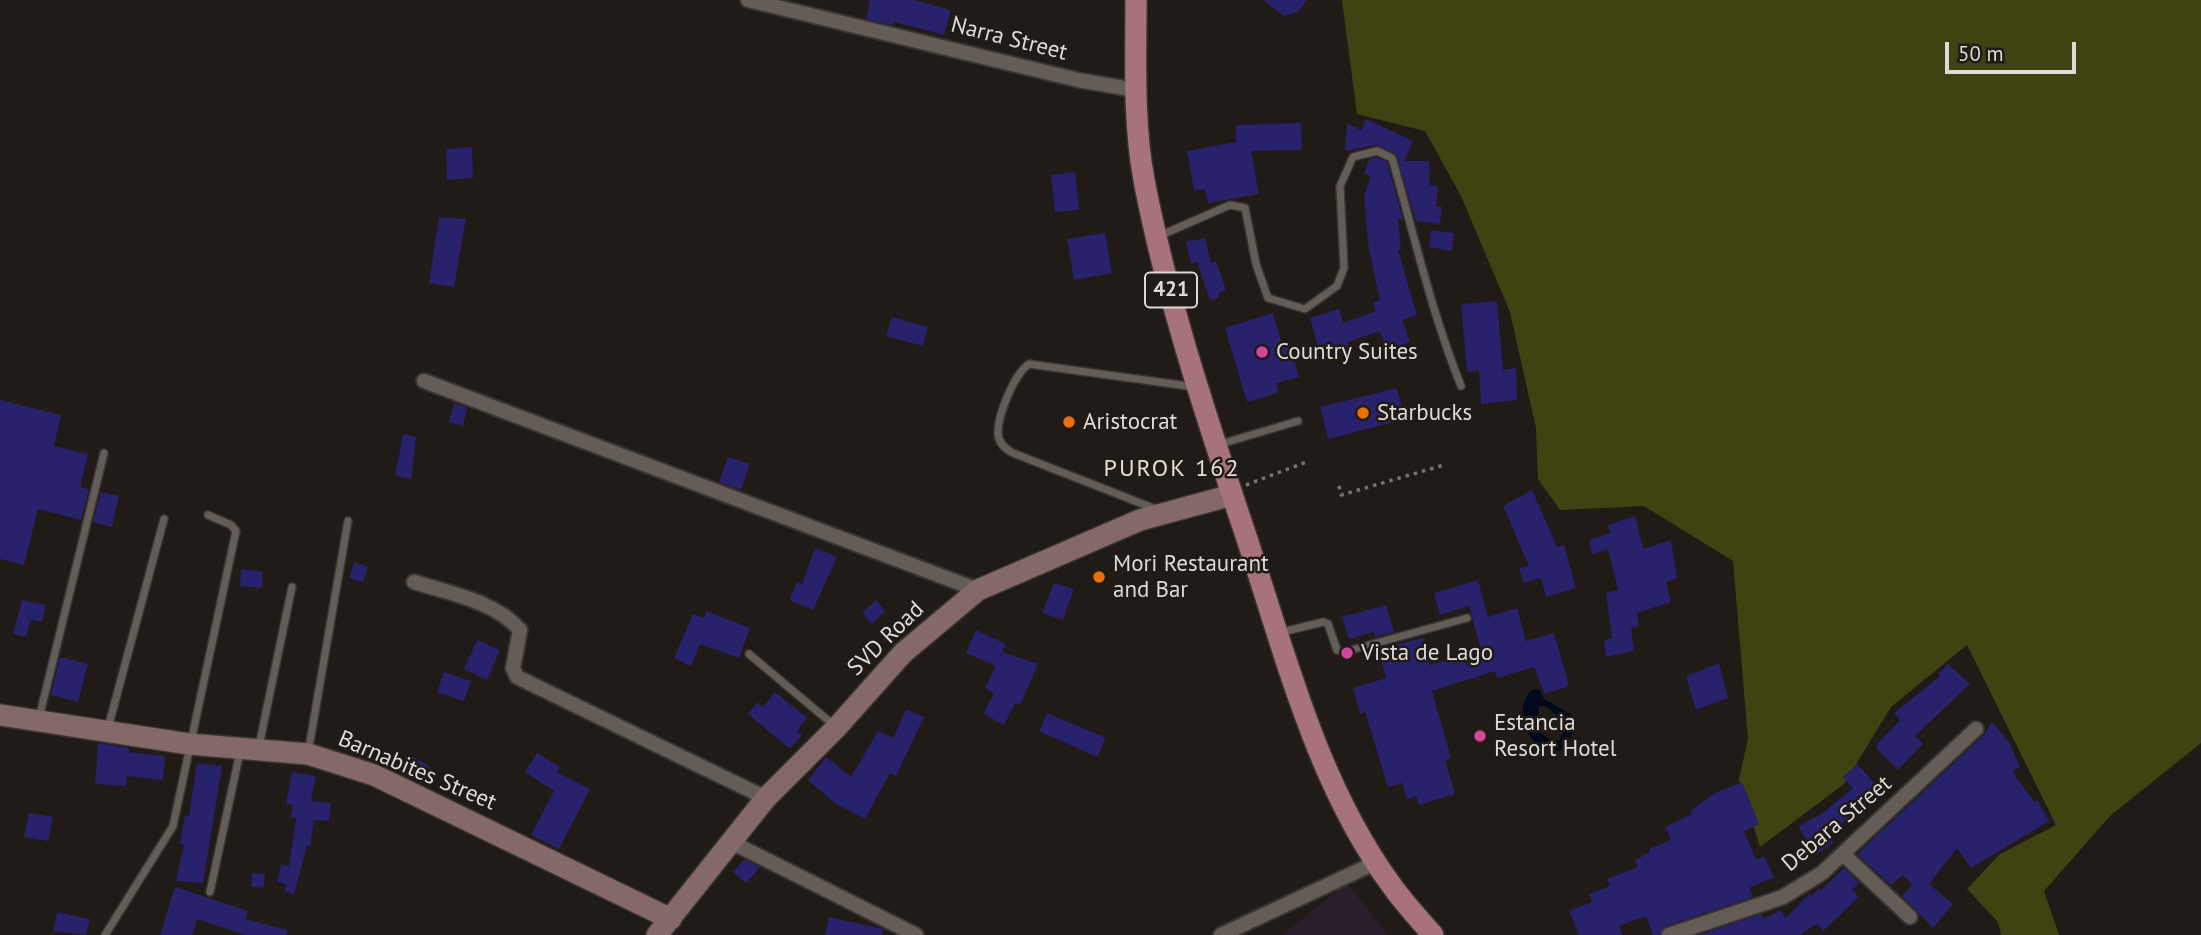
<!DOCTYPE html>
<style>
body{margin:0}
#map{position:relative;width:2201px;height:935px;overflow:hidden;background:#201b16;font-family:"PT Sans",sans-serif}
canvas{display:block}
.scale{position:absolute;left:1945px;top:42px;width:131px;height:32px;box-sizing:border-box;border:4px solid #dedbd7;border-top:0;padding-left:9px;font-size:21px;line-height:24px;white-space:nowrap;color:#dedbd7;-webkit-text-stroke:5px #201b16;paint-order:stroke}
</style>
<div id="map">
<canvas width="2201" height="935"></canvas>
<div class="scale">50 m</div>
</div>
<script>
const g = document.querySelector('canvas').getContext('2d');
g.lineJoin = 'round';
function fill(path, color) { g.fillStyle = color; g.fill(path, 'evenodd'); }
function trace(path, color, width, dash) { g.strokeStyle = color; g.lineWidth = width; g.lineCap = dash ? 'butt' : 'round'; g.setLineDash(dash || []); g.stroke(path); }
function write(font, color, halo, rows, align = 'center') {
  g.font = font + ' "PT Sans",sans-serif'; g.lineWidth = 5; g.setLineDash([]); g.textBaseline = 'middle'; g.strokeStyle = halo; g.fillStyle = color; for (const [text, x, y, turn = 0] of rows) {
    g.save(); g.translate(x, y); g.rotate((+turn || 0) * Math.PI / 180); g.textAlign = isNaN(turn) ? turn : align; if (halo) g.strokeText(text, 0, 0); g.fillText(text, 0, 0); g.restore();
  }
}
fill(new Path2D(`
 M1347,883L1388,935H1282Z`), '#2a1e2c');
fill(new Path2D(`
 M1342,0H2201V743L2110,816L2044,891L2059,935H2001L1998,922L1967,889L2000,854L2056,825L1967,645L1891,707L1844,784L1760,847L1739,779L1748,739L1733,561L1644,506L1560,510L1538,479L1536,428L1510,312L1461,196L1425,131L1357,114Z`), '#404212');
fill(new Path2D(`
 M1539,689L1544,699L1572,715C1575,728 1572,745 1558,751C1526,747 1512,714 1531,690ZM1539,706H1545L1558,716L1563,732L1559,741L1547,738L1538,730Z`), '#00091c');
fill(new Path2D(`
 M870,0H914L951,10L944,35L894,22L893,25L866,19Z
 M1263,0H1307L1298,12L1284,16Z
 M1366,119L1413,141L1404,161H1429L1430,185L1438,186L1436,206L1442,207L1440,224L1416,221L1396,154L1376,145L1345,151L1347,123L1361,130Z
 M1301,123L1302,150L1251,151L1259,194L1208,203L1205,189L1194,190L1187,151L1236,142V125Z
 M472,147L473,178L447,180L446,149Z
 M1376,157L1387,162L1403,220L1398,219L1401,250H1398L1417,315L1402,320L1410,342L1387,351L1380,331L1348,342L1351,351L1322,361L1310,318L1339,309L1343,323L1376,311L1373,302L1380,300L1368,244L1364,196L1371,176L1364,174L1369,159Z
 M1075,172L1079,210L1055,212L1051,175Z
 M439,217L466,219L454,287L429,283Z
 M1431,230L1454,233L1452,251L1429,247Z
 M1105,233L1112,273L1074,280L1067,239Z
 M1205,238L1211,263L1216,261L1226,290L1218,293L1219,298L1210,300L1197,262L1191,264L1186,242Z
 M1497,301L1503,370L1516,368L1517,400L1481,404L1479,370L1467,372L1461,304Z
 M1273,313L1283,347L1290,345L1299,377L1276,383L1278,393L1247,402L1225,328Z
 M892,317L928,327L923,346L886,336Z
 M1397,388L1405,419L1328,439L1320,407Z
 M0,400L61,415L54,446L88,454L80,487L89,489L81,520L38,509L24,565L0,559Z
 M454,403L467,408L463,426L449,422Z
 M403,434L416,437L411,479L395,476Z
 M728,457L750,464L741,490L719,482Z
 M1532,490L1557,547L1564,545L1576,588L1546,597L1541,578L1524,583L1519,568L1529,566L1503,506Z
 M101,492L119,496L112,527L93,522Z
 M1635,516L1643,549L1671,540L1677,578L1666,582L1671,602L1637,613L1639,626L1631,628L1634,651L1606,657L1604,640L1612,638L1606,593L1618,590L1608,549L1592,555L1589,540L1610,533L1608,525Z
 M815,548L837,557L813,610L789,600L797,582L802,584Z
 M354,562L368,567L363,582L349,578Z
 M241,569L263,572L262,588L240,586Z
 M1478,580L1488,617L1517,608L1526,641L1554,633L1569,686L1545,694L1534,667L1497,678L1495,671L1432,691L1451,758L1445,760L1455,794L1419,805L1416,796L1407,799L1402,783L1388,787L1365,712L1360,714L1353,688L1386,678L1378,649L1423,638L1430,665L1481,650L1469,606L1440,615L1434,593Z
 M1054,583L1074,589L1063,620L1042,613Z
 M22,600L46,605L42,622L31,620L26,637L13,634Z
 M876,600L885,611L872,624L862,613Z
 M1386,605L1394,632L1375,637L1374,632L1349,639L1342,617Z
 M706,611L750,628L739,658L700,644L691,666L674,658L693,614L704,618Z
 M976,630L1006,644L1002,652L1038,664L1020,705L1015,703L1004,725L983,714L994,693L985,688L996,666L966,653Z
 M477,640L500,650L487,680L464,669Z
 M60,657L88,664L78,702L51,695Z
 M1719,663L1728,698L1696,710L1686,676Z
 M1948,664L1970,684L1915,736L1923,744L1898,770L1877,749V744L1900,720L1894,713L1940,676L1938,674Z
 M444,672L471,681L464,701L437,692Z
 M775,692L807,718L797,731L802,735L790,749L748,714L757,702L763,707Z
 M906,709L924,717L896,776L890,773L865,819L836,804L808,780L826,757L851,777L878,731L893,738Z
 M1047,713L1106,738L1097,757L1039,731Z
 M1992,722L2009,742L2020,767L2012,771L2034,802L2037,800L2049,821L1971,868L1957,848L1929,884L1953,904L1933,928L1902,896L1912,885L1903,875L1891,885L1857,854L1983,736Z
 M98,743L129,748V752L165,756L163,780L127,776L126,786L95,784Z
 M537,753L560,767L557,772L590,789L559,849L531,835L554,791L525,772Z
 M408,754L430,766L421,783L399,772Z
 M197,763L222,766L203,883L176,881L184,845L180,844L185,815L189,816Z
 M1857,764L1880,789L1831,833L1833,843L1816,855L1798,826L1820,815L1853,788L1843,777Z
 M292,772L316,776L311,801L331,803L329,821L314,820L310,846H307L294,894L285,892L286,884L277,882L281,864L289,866L296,818L290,817L293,805L286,804Z
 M1742,782L1759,824L1744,831L1756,860L1764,856L1774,877L1749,888L1753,897L1666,926L1660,935H1653L1646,916L1619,926L1622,935H1579L1569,911L1592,902L1589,894L1610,886L1607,879L1638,867L1635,860L1650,852L1649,849L1671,840L1665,827L1692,814L1690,811L1715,793Z
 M29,813L53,817L48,841L24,837Z
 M744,859L760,867L746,883L733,872Z
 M1844,868L1859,883L1852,890L1859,897L1823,931L1817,924L1799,935H1699L1761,914L1763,919L1781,910L1786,918L1809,894L1812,896L1819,888L1821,890Z
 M252,873L265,874L264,888L251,887Z
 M175,887L248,911L245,919L287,930V935H245L197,919L192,935H160Z
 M57,912L90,919L86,935L53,931Z
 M829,917L883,929L882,935H825Z`), '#28216b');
const lane = new Path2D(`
 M1159,236L1230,205L1245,208L1256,264L1268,298L1305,309L1337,286L1344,268L1340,186L1353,157L1377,151L1392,158C1414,234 1431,311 1461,386
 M1217,445L1298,421
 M1158,510L1013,453C1005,449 998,442 998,432C998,414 1015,373 1029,364L1195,387
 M1278,633L1323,622L1328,624L1337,650L1344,652L1467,618
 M749,654L836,727
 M39,718L104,453
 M108,728L164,519
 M259,746L292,587
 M308,753L348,521
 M210,892L240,752
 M105,935L173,826L236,531L231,525L208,515`);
const street = new Path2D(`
 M748,0L1078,80L1136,90
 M424,381L978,590
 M414,582C449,593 495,601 520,630L513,668L517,677L766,798
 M731,842L916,935
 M1844,855L1910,917
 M1221,935L1377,862
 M1669,935L1783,897L1822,873L1976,729`);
const secondary = new Path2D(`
 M0,715L189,744L308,754L374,775L671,919
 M657,935L766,798L837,727L903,653L978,590L1140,520L1232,495`);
const primary = new Path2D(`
 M1136,0C1136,59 1133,121 1144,180C1166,295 1204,410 1241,521C1283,644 1314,780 1392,886C1404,903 1419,919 1433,935`);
trace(lane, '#393532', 10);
trace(street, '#393532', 18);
trace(secondary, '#393532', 24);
trace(primary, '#393532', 24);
trace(new Path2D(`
 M1246,485L1309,461
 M1339,486L1341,495L1444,465`), '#77736e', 3.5, [3.5, 5]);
trace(lane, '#645d57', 7);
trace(street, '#645d57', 14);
trace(secondary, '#856868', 21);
trace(primary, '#a77279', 21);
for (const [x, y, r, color] of [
 [1262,352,7,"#d1479c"],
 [1363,413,7,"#e8710a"],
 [1069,422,7,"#e8710a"],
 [1099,577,7,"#e8710a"],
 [1347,653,7,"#d1479c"],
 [1480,736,7,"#d1479c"]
]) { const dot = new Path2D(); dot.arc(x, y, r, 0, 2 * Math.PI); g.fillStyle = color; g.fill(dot); trace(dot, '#201b16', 2.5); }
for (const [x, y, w] of [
 [1171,290,52]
]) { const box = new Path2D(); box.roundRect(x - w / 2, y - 17.5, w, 35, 5); g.fillStyle = '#201b16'; g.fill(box); trace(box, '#dedbd7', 2); }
write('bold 21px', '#dedbd7', null, [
 ["421",1171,290]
]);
write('23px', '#dedbd7', '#201b16', [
 ["Narra Street",1009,39,14],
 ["SVD Road",886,639,-44],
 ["Barnabites Street",417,771,23],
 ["Debara Street",1837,824,-40]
]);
write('23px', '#dedbd7', '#201b16', [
 ["Country Suites",1276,352],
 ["Starbucks",1377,413],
 ["Aristocrat",1083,422],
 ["Mori Restaurant",1113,564],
 ["and Bar",1113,590],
 ["Vista de Lago",1361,653],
 ["Estancia",1494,723],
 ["Resort Hotel",1494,749]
], 'left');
g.letterSpacing = '2px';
write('24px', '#e5ddd6', '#201b16', [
 ["PUROK 162",1172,469]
]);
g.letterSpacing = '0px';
</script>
